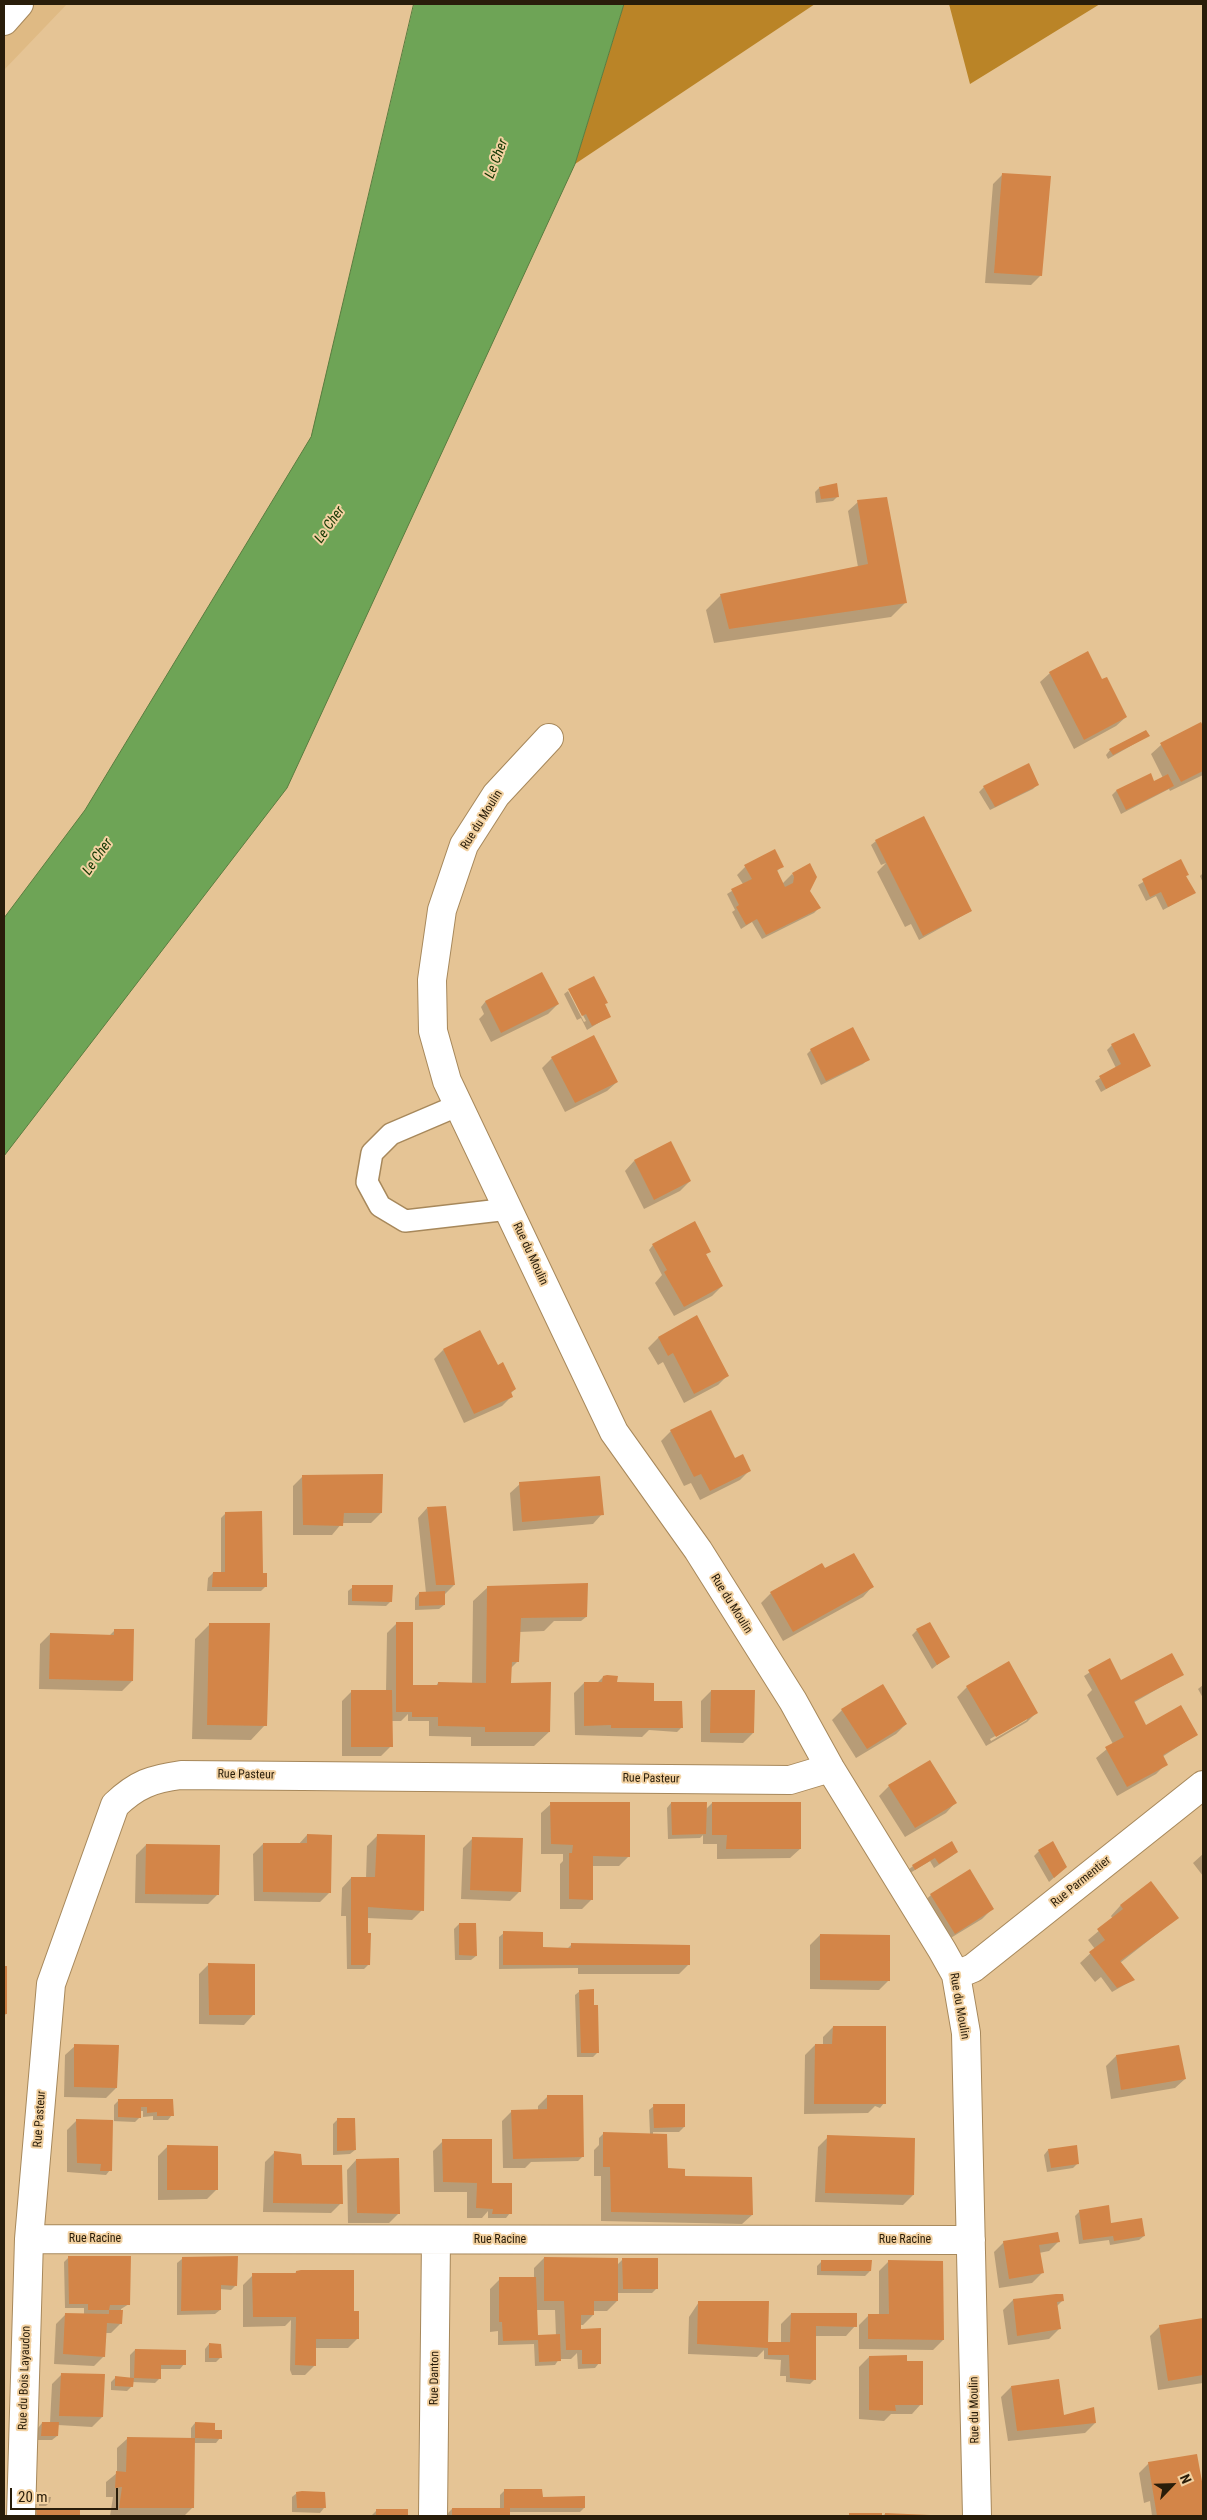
<!DOCTYPE html>
<style>
body{margin:0}
#map{position:relative;width:1207px;height:2520px;overflow:hidden;background:#e5c495;font-family:"Roboto Condensed",sans-serif}
canvas{display:block}
.frame{position:absolute;inset:0;border:5px solid #291d0a;pointer-events:none}
.north{position:absolute;left:1147px;top:2460px;width:50px;height:50px;-webkit-text-stroke:4px #f2d1a1;paint-order:stroke;rotate:66deg;font-size:14px;font-weight:700;line-height:20px;text-align:center;color:#291d0a}
.north::after{content:'';display:block;margin:auto;width:18px;height:22px;background:#291d0a;clip-path:polygon(50% 0,100% 100%,50% 72%,0 100%)}
.scale{position:absolute;left:10px;top:2488px;width:108px;height:22px;box-sizing:border-box;border:2px solid #291d0a;border-top:0;padding-left:6px;font-size:15px;line-height:18px;white-space:nowrap;color:#291d0a;-webkit-text-stroke:4px #f2d1a1;paint-order:stroke}
</style>
<div id="map">
<canvas width="1207" height="2520"></canvas>
<div class="frame"></div>
<div class="north">N</div>
<div class="scale">20 m</div>
</div>
<script>
const g = document.querySelector('canvas').getContext('2d');
g.lineJoin = 'round';
function fill(path, color) { g.fillStyle = color; g.fill(path, 'evenodd'); }
function trace(path, color, width, dash) { g.strokeStyle = color; g.lineWidth = width; g.lineCap = dash ? 'butt' : 'round'; g.setLineDash(dash || []); g.stroke(path); }
function write(font, color, halo, rows, align = 'center') {
  g.font = font + ' "Roboto Condensed",sans-serif'; g.lineWidth = 4; g.setLineDash([]); g.textBaseline = 'middle'; g.strokeStyle = halo; g.fillStyle = color; for (const [text, x, y, turn = 0] of rows) {
    g.save(); g.translate(x, y); g.rotate((+turn || 0) * Math.PI / 180); g.textAlign = isNaN(turn) ? turn : align; if (halo) g.strokeText(text, 0, 0); g.fillText(text, 0, 0); g.restore();
  }
}
fill(new Path2D(`
 M4,4H67L4,70Z`), '#dfba84');
fill(new Path2D(`
 M624,4H815L575,164Z
 M949,4H1100L970,84Z`), '#ba8427');
const water = new Path2D(`
 M414,4H624L575,164L287,788L4,1156V918L85,810L311,437Z`);
fill(water, '#6ea456');
trace(water, '#597c3f', 1);
fill(new Path2D(`
 M1003,174L1041,275L1031,285L985,283L993,184Z
 M819,488L838,496L833,501L816,503L815,492Z
 M858,502L905,603L891,617L714,643L706,610L721,595L858,567L848,511Z
 M1050,673L1101,681L1126,717L1116,726L1074,749L1040,682Z
 M1200,724L1203,729V775L1170,791L1169,789L1121,814L1112,795L1116,791L1154,783L1163,778L1151,754L1161,745Z
 M1148,736L1108,759L1106,755L1110,750Z
 M1037,785L1033,789L990,810L979,792L984,787Z
 M876,841L971,911L919,940L911,924L905,927L877,872L886,863L881,865L871,845Z
 M1180,861L1187,875L1185,877L1194,893L1163,910L1156,896L1146,901L1138,885Z
 M747,865L782,866L776,872L782,884L792,874L809,891L819,908L814,913L762,939L752,922L741,929L732,912L735,910L727,894L743,884L737,875Z
 M1203,873V883L1200,876Z
 M517,987L558,1004L548,1014L491,1042L479,1019L484,1014L481,1007L485,1002Z
 M570,990L607,1002L604,1005L610,1016L587,1030L581,1018L577,1020L564,994L568,991L584,1022L586,1021Z
 M1112,1045L1149,1065L1101,1092L1095,1081L1116,1068L1107,1050Z
 M811,1050L868,1059L863,1064L821,1085L807,1054Z
 M552,1058L617,1082L607,1091L565,1112L542,1068Z
 M634,1161L690,1181L680,1191L644,1209L625,1171Z
 M653,1245L709,1251L705,1255L722,1286L712,1296L674,1316L655,1283L662,1275L649,1250Z
 M696,1317L728,1375L718,1385L684,1403L663,1362L658,1365L648,1348L658,1338Z
 M443,1350L497,1366L515,1389L510,1394L512,1396L502,1406L464,1423L434,1359Z
 M671,1431L734,1460L750,1470L740,1480L700,1500L691,1483L684,1486L661,1441Z
 M303,1476L381,1513L371,1523H342L332,1535H293V1486Z
 M520,1484L602,1514L593,1524L513,1531L510,1493Z
 M427,1508L454,1585L444,1595V1605L439,1609L415,1610V1598L419,1593H426L418,1518Z
 M225,1514L261,1574L265,1587L261,1591H207L208,1578L213,1573H221V1518Z
 M825,1570L872,1587L863,1597L783,1641L761,1603L771,1593Z
 M353,1587L391,1601L386,1606L348,1605V1591Z
 M488,1587L586,1617L581,1621H554L544,1631L519,1632L518,1661L510,1669L509,1684L549,1732L534,1746H471V1737L429,1736V1721H408V1714L401,1721H391V1746L381,1756H342V1701L352,1691H386L387,1633L397,1623L411,1688L436,1686L438,1683L472,1684L473,1601Z
 M210,1624L265,1725L251,1740L192,1739L195,1639Z
 M115,1630L132,1681L122,1691L39,1689L40,1644L50,1634L109,1636Z
 M917,1630L948,1656L932,1669L912,1635Z
 M1109,1660L1121,1682L1182,1675L1133,1703L1146,1727L1196,1735L1162,1757L1166,1764L1156,1774L1117,1796L1096,1758L1113,1744L1087,1695L1092,1690L1084,1676Z
 M603,1677L652,1704L682,1727L677,1732L649,1730L642,1737L575,1735L574,1693L584,1683H597Z
 M1203,1685V1698L1198,1689Z
 M967,1687L1037,1712L1027,1722L986,1746L957,1697ZM1027,1718V1720L991,1741L990,1739Z
 M711,1691L753,1733L743,1743L701,1742V1701Z
 M842,1710L906,1724L896,1734L856,1758L832,1720Z
 M889,1786L955,1803L946,1813L905,1837L879,1796Z
 M671,1803L705,1810L712,1803L800,1849L790,1858L717,1859V1844H703V1835L700,1838L668,1839L667,1808Z
 M551,1804L629,1856L619,1866H592V1899L582,1909H560V1864L563,1861V1854H541V1813Z
 M307,1835L330,1892L320,1902L254,1901L253,1854L263,1844L298,1845Z
 M377,1836L422,1910L412,1920L367,1918L369,1964L364,1969H347L346,1916H341L342,1888L351,1878H366L367,1846Z
 M473,1838L520,1891L510,1901L461,1899L463,1848Z
 M952,1843L957,1852L952,1856L934,1868L930,1861L910,1873L908,1870L913,1866Z
 M146,1845L218,1894L208,1904L135,1903L136,1855Z
 M1039,1851L1066,1867L1049,1882L1034,1856Z
 M1203,1854V1876L1193,1863Z
 M1151,1883L1177,1918L1120,1963L1133,1980L1112,1992L1101,1977L1095,1982L1080,1963L1095,1949L1088,1940L1113,1919L1111,1916L1120,1906Z
 M931,1895L992,1909L982,1919L944,1942L921,1904Z
 M459,1924L476,1956L471,1960H455L454,1929Z
 M504,1933L541,1948L567,1949L572,1944L689,1964L679,1974H578V1968L499,1969V1937Z
 M820,1935L889,1980L879,1990L810,1989V1945Z
 M209,1964L253,2015L244,2025L199,2024V1974Z
 M4,1967H6V2014L4,2016Z
 M580,1991L598,2052L593,2057H577L575,1995Z
 M833,2027L884,2103L880,2108L875,2106L868,2113L804,2114L805,2055L815,2045H823V2037Z
 M75,2046L116,2088L106,2098L64,2097L65,2055Z
 M1116,2056L1185,2079L1175,2088L1111,2099L1106,2066Z
 M548,2096L583,2156L578,2161L531,2162L525,2168H503L502,2121L512,2111H538V2106Z
 M119,2100H172V2115L168,2120H153V2116L143,2117V2111H140V2117L135,2122L112,2121L110,2170L106,2175L67,2172V2130L77,2120L114,2121V2105Z
 M654,2106L684,2127L679,2132H653V2137L667,2170L684,2175L752,2215L742,2224L601,2221V2176H594V2150L599,2145V2138L604,2133L650,2134L649,2110Z
 M338,2119L355,2150L350,2154L333,2155V2124Z
 M828,2137L913,2195L903,2205L815,2202L818,2147Z
 M443,2141L491,2184L510,2213L506,2218H488V2211L482,2218H467V2192H434L433,2151Z
 M168,2146L217,2189L207,2199L158,2200V2156Z
 M1048,2150L1078,2163L1073,2168L1047,2172L1044,2155Z
 M274,2153L300,2166L341,2203L331,2213L263,2212L265,2162Z
 M356,2160L399,2213L389,2223H348L347,2170Z
 M1080,2211L1110,2225L1144,2236L1139,2240L1110,2245L1109,2240L1079,2244L1075,2216Z
 M1059,2241L1049,2251L1039,2253L1042,2273L1032,2283L999,2288L994,2252L1004,2242Z
 M69,2257L129,2304L121,2309V2323L111,2333H106L104,2356L94,2366L54,2364L56,2324L66,2314H84V2308H65L64,2262Z
 M544,2258L617,2265L622,2260L657,2288L652,2293H617V2301L607,2311H593V2315L583,2325H580V2330L599,2363L595,2368L578,2369L577,2353L571,2359H559L555,2365L535,2366L534,2344L498,2345V2331L490,2332V2289L500,2279L534,2278V2268ZM536,2310H555L556,2336H537Z
 M182,2259L236,2285L231,2290L220,2289V2310L215,2314L177,2315V2263Z
 M822,2261L870,2271L865,2276L817,2275V2266Z
 M888,2262L943,2340L933,2350L859,2349V2325L869,2315H879V2271Z
 M296,2272L353,2313L358,2338L348,2348H314L315,2365L305,2375H292L290,2370L291,2320L285,2326L243,2327V2285L253,2275H294Z
 M1013,2300H1063L1056,2307L1059,2329L1049,2339L1008,2345L1003,2310Z
 M699,2302L767,2345L781,2344V2324L791,2314L855,2326L846,2336H815V2379L810,2384L786,2382V2376H780L781,2360L764,2359V2350L757,2357L688,2354L689,2317Z
 M1203,2320V2383L1158,2390L1150,2336L1160,2326Z
 M209,2344L221,2357L216,2362H205V2349Z
 M135,2350L184,2364L180,2369H160L159,2379L155,2383L132,2382V2386L127,2391L111,2390V2382L116,2377L130,2379V2355Z
 M869,2357L905,2362L921,2404L912,2414H891L884,2421L859,2419V2367Z
 M62,2374L102,2417L92,2427L58,2425L57,2436L52,2440H37L38,2428L42,2423H50L52,2384Z
 M1011,2387L1063,2417L1093,2409L1095,2423L1085,2433L1008,2441L1001,2397Z
 M195,2423L214,2432L220,2438L216,2443H193V2507L184,2516H110L113,2497H106V2482L117,2473V2448L127,2439L191,2440V2428Z
 M1196,2455L1203,2494V2516H1152L1150,2501L1144,2503L1139,2473L1149,2463Z
 M505,2490L542,2498L584,2508L580,2512H509V2516H445L452,2509L500,2510V2495Z
 M297,2493L324,2508L320,2513L292,2512V2497Z
 M44,2497H51L50,2502L46,2506H39V2502Z
 M37,2509H79V2516H30Z
 M376,2511H407V2516H371Z
 M885,2514L942,2516H883Z`), '#0003');
fill(new Path2D(`
 M1002,173L1051,176L1042,276L994,273Z
 M837,483L839,497L821,499L819,487Z
 M887,497L907,603L729,629L720,594L868,564L857,500Z
 M1088,651L1102,679L1107,677L1127,717L1084,740L1049,672Z
 M1201,722L1203,726V771L1181,782L1160,743Z
 M1146,730L1150,736L1113,755L1109,749Z
 M1029,763L1039,785L995,807L983,786Z
 M1151,773L1154,781L1168,774L1174,786L1126,810L1116,790Z
 M924,816L972,911L923,936L875,840Z
 M775,849L784,867L777,870L785,887L793,883L794,877L792,873L810,863L817,877L810,891L821,908L766,935L757,919L746,925L736,907L739,905L731,889L752,879L744,865Z
 M1181,859L1189,875L1186,876L1196,893L1168,907L1161,892L1150,897L1142,879Z
 M542,972L559,1004L501,1033L485,1001Z
 M594,976L608,1003L605,1004L611,1017L592,1026L586,1014L582,1016L568,989Z
 M853,1027L870,1060L826,1081L810,1049Z
 M1134,1033L1151,1066L1106,1089L1099,1076L1121,1064L1111,1044Z
 M594,1035L618,1082L575,1103L551,1057Z
 M671,1141L691,1181L654,1200L634,1160Z
 M695,1221L711,1252L706,1254L723,1286L684,1307L664,1272L667,1270L652,1244Z
 M697,1315L729,1376L694,1394L673,1353L668,1356L658,1337Z
 M480,1330L498,1365L503,1362L516,1389L511,1392L513,1397L474,1414L443,1349Z
 M711,1410L735,1458L743,1454L751,1471L710,1491L701,1474L694,1477L670,1430Z
 M383,1474L382,1513H344L343,1526L303,1525L302,1475Z
 M600,1476L604,1515L522,1522L519,1482Z
 M446,1506L455,1585H436L427,1507Z
 M262,1511L263,1573H267V1587H212L213,1572H225V1512Z
 M854,1553L874,1587L793,1632L770,1592L822,1563L825,1568Z
 M588,1583L587,1617L521,1618L519,1662H512L511,1683L551,1682L550,1732H485V1727L438,1726V1717H412V1712H396V1622H413V1685H438V1682L486,1683L487,1586Z
 M352,1585H393L392,1602L352,1601Z
 M445,1591V1605L419,1606V1592Z
 M930,1622L950,1657L937,1665L916,1629Z
 M209,1623H270L267,1726L207,1725Z
 M114,1629H134L133,1681L49,1679L50,1633L114,1635Z
 M1172,1653L1184,1675L1134,1701L1146,1725L1181,1705L1198,1735L1163,1755L1168,1765L1127,1787L1105,1747L1124,1737L1088,1670L1110,1658L1121,1680Z
 M1009,1661L1038,1713L996,1737L966,1686Z
 M607,1675L618,1676L617,1682L654,1683V1701H682L683,1728H611V1725L584,1726V1682H602L603,1676Z
 M883,1684L907,1724L867,1749L841,1709Z
 M351,1690H392L393,1747H351Z
 M711,1690H755L754,1733H710Z
 M930,1760L957,1803L915,1828L888,1785Z
 M550,1802H630V1857L593,1856V1900L569,1899V1853H572L573,1845L551,1844Z
 M671,1802H707L706,1834L672,1835Z
 M712,1802H801V1849H726L727,1835H712Z
 M307,1834L332,1835L331,1893L263,1892V1843H307Z
 M377,1834L425,1835L424,1911L368,1907V1933H371L370,1965H351V1877H375Z
 M472,1837L523,1838L521,1892L470,1890Z
 M952,1841L958,1852L939,1864L935,1858L915,1870L912,1865Z
 M1053,1841L1067,1867L1054,1878L1038,1850Z
 M146,1844L220,1845L219,1895L145,1894Z
 M970,1869L994,1909L955,1934L930,1894Z
 M1151,1881L1179,1918L1120,1961L1135,1980L1117,1988L1089,1952L1105,1940L1097,1929L1123,1909L1120,1905Z
 M459,1923H476L477,1956L459,1955Z
 M503,1931L543,1932V1947L571,1948V1943L690,1945V1965H503Z
 M820,1934L890,1935V1981L820,1980Z
 M208,1963L255,1964V2015H209Z
 M4,1966H7V2014H4Z
 M594,1989V2005H598L599,2053H581L579,1990Z
 M833,2026H886V2104H814L815,2044H832Z
 M74,2044L119,2045L117,2088L74,2087Z
 M1179,2045L1186,2079L1121,2090L1116,2055Z
 M547,2095H583L584,2157L513,2159L511,2110L547,2109Z
 M118,2099H173L174,2116H157V2112L147,2113V2107H141V2118L118,2117Z
 M653,2104H685V2127L654,2128Z
 M337,2118H355L356,2150L337,2151Z
 M76,2119L113,2120L112,2171H100L101,2164L77,2163Z
 M603,2132L667,2134L668,2168L685,2169V2176L752,2177L753,2215L611,2212L610,2167H603Z
 M827,2135L915,2138L914,2195L825,2193Z
 M442,2139H492V2183H512V2214H492L493,2209L476,2208L477,2183L443,2182Z
 M167,2145L218,2146V2190H167Z
 M1077,2145L1079,2164L1051,2168L1048,2149Z
 M274,2151L301,2154L302,2165H342L343,2204L273,2203Z
 M399,2158L400,2214L357,2213L356,2159Z
 M1109,2205L1111,2223L1142,2218L1145,2236L1114,2241L1113,2236L1083,2240L1079,2210Z
 M1058,2232L1060,2242L1039,2245L1044,2273L1009,2279L1003,2241Z
 M68,2256H131L130,2305H110L109,2310H123L122,2324L107,2323L105,2357L63,2354L65,2313L109,2314V2310H88V2304H69Z
 M238,2256L237,2286L221,2285V2310L181,2311L182,2257Z
 M544,2257L618,2258V2301H594V2315H581V2329L601,2328V2364H582V2350H566L564,2301H544Z
 M622,2258H658V2289H623Z
 M821,2260H872L871,2271H821Z
 M888,2260L943,2261L944,2340L868,2339V2314H889Z
 M301,2270H354V2311H359V2339H316V2366L295,2365L296,2317H253L252,2273H296V2271Z
 M499,2277H536L538,2335L560,2334L561,2361L539,2362L538,2340L503,2341L502,2322H499Z
 M1056,2294H1063L1064,2301L1057,2302L1061,2329L1017,2336L1013,2299Z
 M698,2301H769L768,2342H790L791,2313H857V2327L816,2326V2380L790,2378L789,2355H768V2348L697,2344Z
 M1203,2318V2375L1168,2381L1159,2325Z
 M209,2343L221,2344L222,2358H209Z
 M135,2349L186,2350V2365H161V2379L134,2378Z
 M907,2355V2361H923V2405H895L896,2411L869,2410V2356Z
 M61,2373L105,2374L103,2417L59,2416Z
 M115,2376L134,2378L133,2387L115,2386Z
 M1059,2379L1064,2415L1094,2407L1096,2423L1017,2431L1011,2386Z
 M42,2422H59L58,2436H41Z
 M195,2422L215,2423V2430H222V2439L195,2438Z
 M127,2437L195,2438L194,2508H119L122,2487L115,2488L116,2471L126,2472Z
 M1197,2454L1203,2487V2516H1157L1148,2462Z
 M504,2489H542L543,2497L585,2496V2508H510V2516H452V2508H504Z
 M302,2491L325,2492L326,2508H297L296,2492Z
 M36,2508H80V2516H37Z
 M376,2509H408V2516H376Z
 M849,2513H882V2516H849Z
 M885,2513L930,2515V2516H885Z`), '#d38548');
const lane = new Path2D(`
 M459,1105L391,1134L372,1153L367,1182L380,1206L405,1221L509,1209`);
const street = new Path2D(`
 M549,738L496,795L464,845L442,910L432,980L433,1031L447,1081L614,1432L698,1550L793,1701L830,1768L942,1950L956,1975L966,2033L977,2516
 M956,1975L973,1968L1203,1785
 M29,2239L971,2240
 M21,2516L29,2239L51,1984L115,1805C137,1784 152,1779 181,1775L790,1780L830,1768
 M433,2516L436,2240`);
const secondary = new Path2D(`
 M4,21L19,4`);
trace(lane, '#a7885b', 24);
trace(street, '#a7885b', 30);
trace(secondary, '#a7885b', 30);
trace(lane, '#fff', 21);
trace(street, '#fff', 28);
trace(secondary, '#fff', 28);
write('12px', '#291d0a', '#f2d1a1', [
 ["Rue du Moulin",482,820,-58],
 ["Rue du Moulin",530,1254,65],
 ["Rue du Moulin",731,1604,58],
 ["Rue Pasteur",246,1775,1],
 ["Rue Pasteur",651,1779,1],
 ["Rue Parmentier",1081,1882,-39],
 ["Rue du Moulin",959,2006,80],
 ["Rue Pasteur",40,2119,-86],
 ["Rue Racine",95,2239],
 ["Rue Racine",500,2240],
 ["Rue Racine",905,2240],
 ["Rue du Bois Layaudon",25,2378,-88],
 ["Rue Danton",435,2378,-89],
 ["Rue du Moulin",975,2410,-91]
]);
write('italic 14px', '#113500', '#f2d1a1', [
 ["Le Cher",497,159,-69],
 ["Le Cher",330,525,-55],
 ["Le Cher",98,857,-55]
]);
</script>
